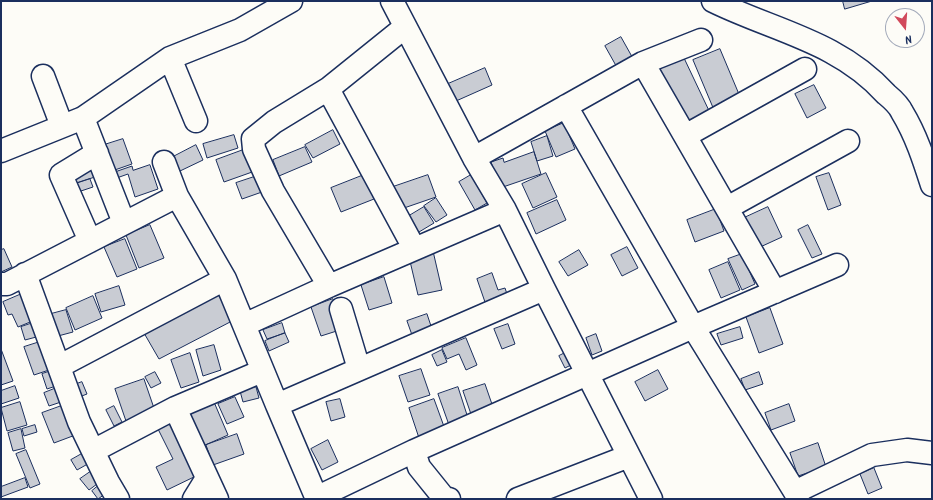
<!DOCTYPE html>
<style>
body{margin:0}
#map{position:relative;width:933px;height:500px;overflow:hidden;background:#fdfcf7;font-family:Kalam,sans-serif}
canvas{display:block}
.frame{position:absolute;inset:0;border:2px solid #1b2f5e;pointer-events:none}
.north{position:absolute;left:885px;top:8px;width:40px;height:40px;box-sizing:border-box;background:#fdfcf7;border:1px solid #a3aaba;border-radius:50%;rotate:163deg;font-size:11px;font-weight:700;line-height:16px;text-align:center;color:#1b2f5e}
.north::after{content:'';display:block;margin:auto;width:14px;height:18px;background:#d1495b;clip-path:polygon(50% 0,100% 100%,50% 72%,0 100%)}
</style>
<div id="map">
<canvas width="933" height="500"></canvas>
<div class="frame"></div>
<div class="north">N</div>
</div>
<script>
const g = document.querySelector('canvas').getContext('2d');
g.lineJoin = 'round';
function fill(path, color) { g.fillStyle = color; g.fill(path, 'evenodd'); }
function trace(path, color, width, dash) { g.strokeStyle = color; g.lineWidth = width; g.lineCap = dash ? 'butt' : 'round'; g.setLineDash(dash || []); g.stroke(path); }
const building = new Path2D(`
 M843,1H872L845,9Z
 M621,37L635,62L619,71L605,46Z
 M720,49L741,99L714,110L693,60Z
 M684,58L712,117L688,128L660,69Z
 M485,68L492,85L456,101L448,84Z
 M814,85L826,108L807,118L795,94Z
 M564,123L575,149L556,157L545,131Z
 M333,130L340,144L313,158L305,145Z
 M234,135L238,148L207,158L203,144Z
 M547,136L553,156L537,161L531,142Z
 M123,139L132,164L109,172L101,146Z
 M196,145L203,160L180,171L173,157Z
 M305,147L312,162L279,176L273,160Z
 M246,149L255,171L224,182L216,160Z
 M534,152L541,174L500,188L491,162L503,158L504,162Z
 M150,165L158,189L135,197L128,174L111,180L109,174L132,166L133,170Z
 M95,168L98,176L70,185L68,177Z
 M546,173L557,197L533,208L522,184Z
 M829,173L841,205L828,210L816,177Z
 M364,175L374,199L341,212L331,188Z
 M428,175L436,197L404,208L402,202L396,205L390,188Z
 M471,175L487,203L475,210L459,182Z
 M257,176L262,192L242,199L236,183Z
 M90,179L93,187L75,193L72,185Z
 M436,198L447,215L436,222L424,206Z
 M557,200L566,220L536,234L527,213Z
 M424,207L434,223L414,235L404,219Z
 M768,207L782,237L758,248L744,218Z
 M716,209L724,231L695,242L687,220Z
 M150,225L164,258L139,268L126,235Z
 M808,225L822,254L812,258L798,230Z
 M125,239L137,269L117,277L104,247Z
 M627,247L638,268L622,276L611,255Z
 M4,249L12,267L1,272V250Z
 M579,250L588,265L568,276L559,262Z
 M433,251L442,290L418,295L409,257Z
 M742,254L755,284L742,290L728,259Z
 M728,262L740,290L721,298L709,270Z
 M492,273L498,290L505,288L508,297L486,305L477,279Z
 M384,277L392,303L369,310L361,285Z
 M119,286L125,305L101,312L95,294Z
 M24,293L35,320L18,327L12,314L8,315L3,302Z
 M218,294L232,321L159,359L144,333Z
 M93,296L102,318L75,330L66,308Z
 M333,299L343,329L321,336L311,307Z
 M770,308L783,344L759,353L746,317Z
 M66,310L73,332L58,336L51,314Z
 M427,314L432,329L412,335L407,321Z
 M36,322L40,336L25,340L21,327Z
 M282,323L285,333L267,339L263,330Z
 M508,324L515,344L502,349L494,329Z
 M740,327L743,338L721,345L717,334Z
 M285,333L289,342L269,351L265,341Z
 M596,334L602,351L592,355L586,338Z
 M466,338L477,365L466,370L459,354L447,359L442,348Z
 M43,341L52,369L34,375L24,347Z
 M214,345L221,370L203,376L196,350Z
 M1,349L13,381L1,385Z
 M442,350L447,362L437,366L432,355Z
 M567,352L573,364L565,368L559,356Z
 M190,353L199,382L181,388L171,360Z
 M421,369L430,395L408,402L399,376Z
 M54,370L59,385L47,389L42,374Z
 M658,370L668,389L645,401L635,382Z
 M155,372L161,383L151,388L145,377Z
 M759,372L763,384L745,390L741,379Z
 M144,379L156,414L127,424L115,389Z
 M82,382L87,394L74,399L69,387Z
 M485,384L494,410L472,417L463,391Z
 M15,386L19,398L1,404V391Z
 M59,387L64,401L49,406L44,393Z
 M256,387L259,398L243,402L240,391Z
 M458,387L468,418L449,425L438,394Z
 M235,397L244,417L227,424L218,404Z
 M340,399L345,417L331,421L326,402Z
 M434,399L446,432L420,441L409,408Z
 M20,402L27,425L7,431L1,408Z
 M214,402L228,435L203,446L189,413Z
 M67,404L78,434L54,443L42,413Z
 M789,404L795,421L771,430L765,413Z
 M114,406L122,422L114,426L106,410Z
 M170,423L196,476L167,490L156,467L173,459L158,429Z
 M35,425L37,432L24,436L22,429Z
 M21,429L25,448L13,451L8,433Z
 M237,434L244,454L213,465L206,445Z
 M328,440L338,462L322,470L311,449Z
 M818,443L826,467L798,476L790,453Z
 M26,450L40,484L30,488L16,454Z
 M87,451L93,461L77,470L71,460Z
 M874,468L882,488L868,494L860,474Z
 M93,470L101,481L89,490L80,479Z
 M25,478L28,487L1,497V487Z
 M103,482L109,491L98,499L92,491Z`);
fill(building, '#c9ccd3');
trace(building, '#1b2f5e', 1);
const minor = new Path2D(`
 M392,1L474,158L505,210L544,289L651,499
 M713,1C774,31 838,41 886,94C892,99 899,105 902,112C916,135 924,160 932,185
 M170,58L196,121
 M643,63L775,292
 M43,76L62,126
 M328,89L414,248
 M566,106L693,327L837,265
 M83,118L124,223
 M685,136L805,69
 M1,151L83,118L170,58L240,30L291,1
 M474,158L643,63L701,40
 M164,162L177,196
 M727,208L848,141
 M505,210L329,286L244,325L277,405L544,289
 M90,241L61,175L97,153
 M25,274L79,422L108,482L118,499
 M1,284H7L177,196L225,279L244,325
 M329,286L273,191L254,149L253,139L274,122L328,89L405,27
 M341,309L359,369
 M60,366L225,279
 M277,405L317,499
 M175,408L217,499
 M93,451L175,408L262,371
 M414,451L419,467L444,498L449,499
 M316,498L414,451L693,327L795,492
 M194,499L207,478
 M518,499L629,456
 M798,499L795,492L872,455L907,450L932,453`);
trace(minor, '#1b2f5e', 25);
trace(minor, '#fdfcf7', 22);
</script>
